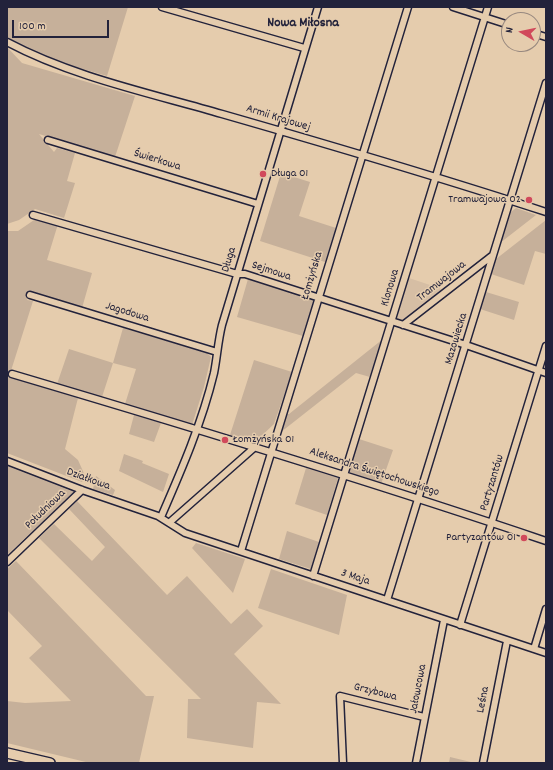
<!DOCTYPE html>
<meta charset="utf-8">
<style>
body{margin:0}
#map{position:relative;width:553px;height:770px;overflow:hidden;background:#e5ccad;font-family:Dekko,sans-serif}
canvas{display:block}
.frame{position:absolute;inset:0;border:8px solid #22223b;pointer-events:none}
.north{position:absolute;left:501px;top:12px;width:40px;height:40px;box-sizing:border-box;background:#e5ccad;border:1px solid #97887f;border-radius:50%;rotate:279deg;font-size:11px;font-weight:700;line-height:16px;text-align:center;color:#22223b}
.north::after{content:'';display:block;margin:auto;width:14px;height:18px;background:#d1495b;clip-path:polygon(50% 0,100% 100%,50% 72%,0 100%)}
.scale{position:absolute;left:12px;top:20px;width:97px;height:18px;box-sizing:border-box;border:2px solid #22223b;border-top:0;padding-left:5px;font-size:12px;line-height:14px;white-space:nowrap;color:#22223b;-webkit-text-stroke:3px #e5ccad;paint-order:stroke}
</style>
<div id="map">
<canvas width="553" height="770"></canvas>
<div class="frame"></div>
<div class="north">N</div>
<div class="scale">100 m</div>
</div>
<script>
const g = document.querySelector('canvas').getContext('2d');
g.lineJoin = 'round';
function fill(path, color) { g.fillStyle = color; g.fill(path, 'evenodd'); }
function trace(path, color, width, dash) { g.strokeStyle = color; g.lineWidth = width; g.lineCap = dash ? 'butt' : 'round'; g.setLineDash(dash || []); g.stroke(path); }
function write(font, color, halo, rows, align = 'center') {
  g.font = font + ' Dekko,sans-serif'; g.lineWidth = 3; g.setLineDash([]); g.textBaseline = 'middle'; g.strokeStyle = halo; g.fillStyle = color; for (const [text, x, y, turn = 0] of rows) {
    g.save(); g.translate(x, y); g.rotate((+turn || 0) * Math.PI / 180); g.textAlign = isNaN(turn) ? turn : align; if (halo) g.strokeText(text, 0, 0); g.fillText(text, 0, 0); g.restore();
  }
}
fill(new Path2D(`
 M409,278L442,289L403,323L396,320Z`), '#d6bea4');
fill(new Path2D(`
 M7,7H128L107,76L42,57L7,38Z
 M7,47L22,63L135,96L115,157L39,134L54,152L57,148L75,153L67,181L75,183L64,218L35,209L19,220L7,224Z
 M281,173L310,182L299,216L336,228L325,262L260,241Z
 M516,208L536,215L500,243L511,212Z
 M37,218L58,224L47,260L92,273L82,308L30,293L27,300L33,301L9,377L78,398L65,449L78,460L86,478L82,482L7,453V231H18Z
 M546,220V254L535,251L524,285L491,274L496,259Z
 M248,279L314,300L303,336L237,317Z
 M486,292L519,302L514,320L480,309Z
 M123,328L207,353L211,357L204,387L192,425L125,404L136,369L113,363L102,397L57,384L69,349L113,363Z
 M383,339L370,377L356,373L281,432L287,414H289Z
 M254,360L292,372L274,424L254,443L230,435Z
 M134,415L161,423L154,442L129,434Z
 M359,439L393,450L381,484L349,473Z
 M124,454L143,461L142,463L169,474L163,492L119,471Z
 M7,466L74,492L7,555Z
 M306,468L338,478L327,515L295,504Z
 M96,476L115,490L113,495L93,489Z
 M77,501L167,595L187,576L231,624L247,609L263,626L234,654L281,704L257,702L253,748L187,738L188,699H201L39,538L54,524L92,561L105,547L69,509Z
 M287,531L319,542L311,569L279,559Z
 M196,543L245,559L233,593L192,548Z
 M16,561L146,696H154L139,763H90L7,743V701L25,703L71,701L29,658L42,646L7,610V569Z
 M271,569L347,595L339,635L258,608Z
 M450,757L475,763H449Z`), '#c6b09a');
const street = new Path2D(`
 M162,7L304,48
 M453,7L509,25
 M533,33L546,37
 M7,42C73,77 150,93 222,114C330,145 439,177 546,212
 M48,140L258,204
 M33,215L237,274H245L466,345L546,373
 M30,295L217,352
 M403,325L493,255
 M12,374C191,427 369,481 546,541
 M7,461L82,490L158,516L185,533L546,653
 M161,517C181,471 202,423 214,373C217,358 218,341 222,325L318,7
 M170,522L255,447
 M241,551L408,7
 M7,562L82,490
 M313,576L488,7
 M387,600L546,83
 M460,625L546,346
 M534,649L546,609
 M343,763L340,696L424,717
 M416,763L444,620
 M483,763L507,641`);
const secondary = new Path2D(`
 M7,753L50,763`);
trace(street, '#22223b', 9);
trace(secondary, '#22223b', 12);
trace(street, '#e5ccad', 6);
trace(secondary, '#e5ccad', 9);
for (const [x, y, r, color] of [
 [263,174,4,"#d1495b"],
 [529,200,4,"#d1495b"],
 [225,440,4,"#d1495b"],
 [524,538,4,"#d1495b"]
]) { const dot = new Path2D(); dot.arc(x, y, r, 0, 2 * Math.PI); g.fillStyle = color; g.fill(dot); trace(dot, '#e5ccad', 1.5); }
write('12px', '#22223b', '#e5ccad', [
 ["Armii Krajowej",278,119,17],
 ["Świerkowa",157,161,17],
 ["Długa",230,260,-73],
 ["Sejmowa",271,272,18],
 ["Łomżyńska",313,276,-73],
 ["Tramwajowa",442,282,-38],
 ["Klonowa",391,288,-73],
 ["Jagodowa",127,313,17],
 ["Mazowiecka",457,339,-73],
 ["Aleksandra Świętochowskiego",374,473,18],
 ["Działkowa",88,480,20],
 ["Partyzantów",493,483,-73],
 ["Południowa",46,510,-44],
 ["3 Maja",355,578,18],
 ["Jałowcowa",419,689,-79],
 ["Grzybowa",375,693,14],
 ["Leśna",484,700,-79]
]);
write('12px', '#22223b', '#e5ccad', [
 ["Długa 01",271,174],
 ["Tramwajowa 02",521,200,"right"],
 ["Łomżyńska 01",233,440],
 ["Partyzantów 01",516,538,"right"]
], 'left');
write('bold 14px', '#22223b', '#e5ccad', [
 ["Nowa Miłosna",303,24]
]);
</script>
